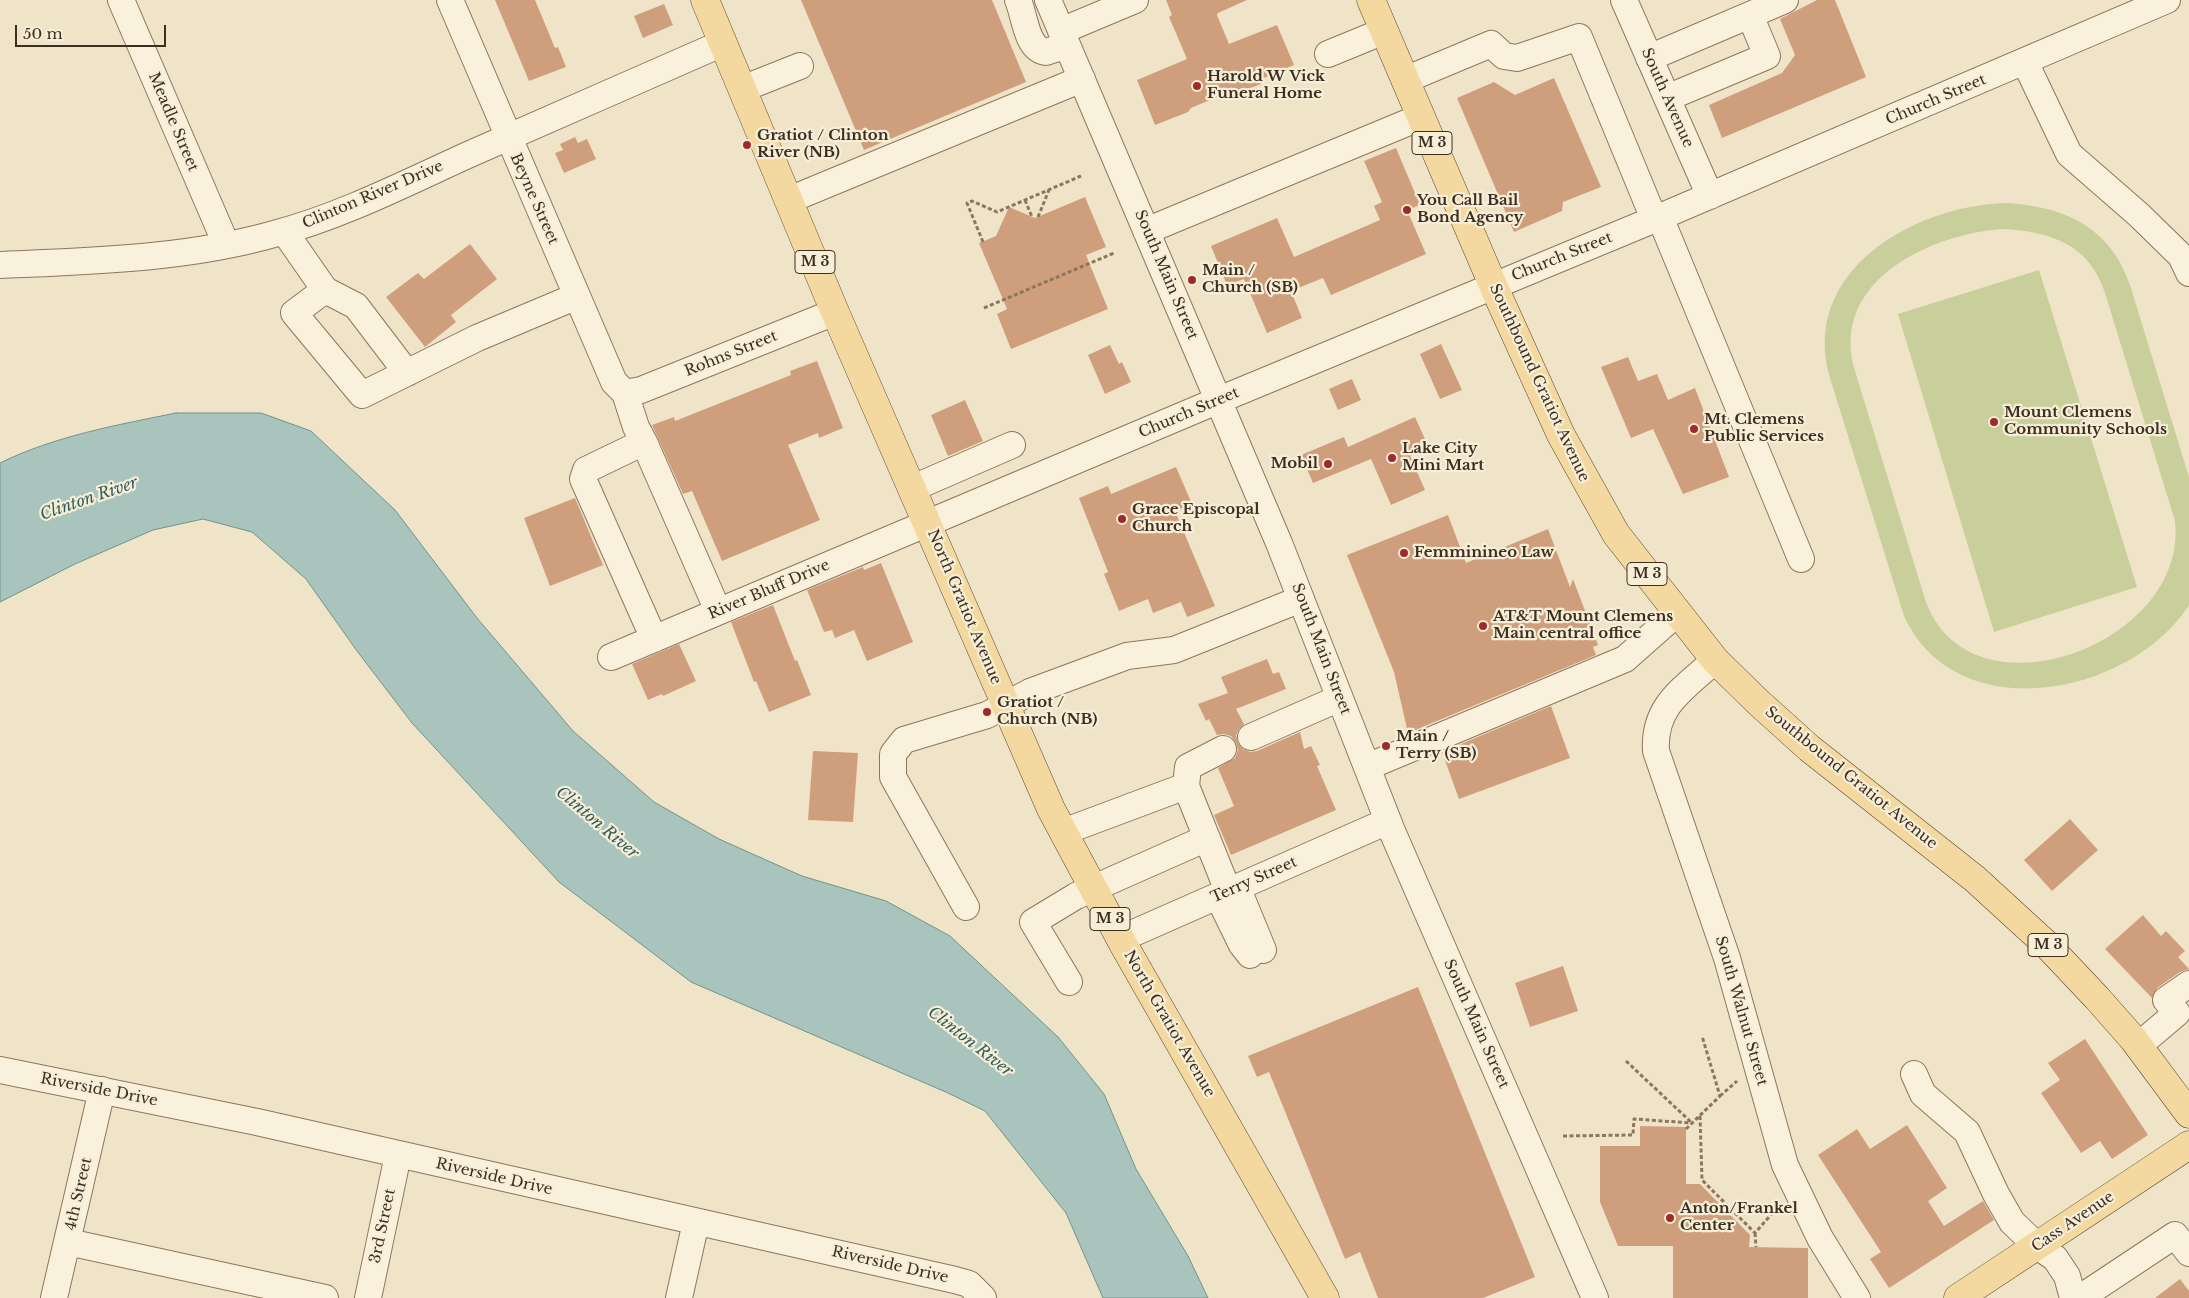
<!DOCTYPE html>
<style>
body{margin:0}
#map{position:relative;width:2189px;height:1298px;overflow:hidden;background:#f0e4c8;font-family:"Libre Baskerville",serif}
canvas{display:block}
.scale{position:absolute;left:15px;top:25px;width:151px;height:22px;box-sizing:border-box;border:2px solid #3d2e20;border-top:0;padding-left:6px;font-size:15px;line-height:18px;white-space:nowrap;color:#3d2e20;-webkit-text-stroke:4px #f7eed8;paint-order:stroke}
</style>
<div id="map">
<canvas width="2189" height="1298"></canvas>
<div class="scale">50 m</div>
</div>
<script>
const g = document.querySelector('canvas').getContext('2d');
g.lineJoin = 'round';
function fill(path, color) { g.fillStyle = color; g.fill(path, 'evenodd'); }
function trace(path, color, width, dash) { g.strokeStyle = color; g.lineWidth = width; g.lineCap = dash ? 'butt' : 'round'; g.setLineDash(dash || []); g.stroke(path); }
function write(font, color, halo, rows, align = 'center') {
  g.font = font + ' "Libre Baskerville",serif'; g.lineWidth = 4.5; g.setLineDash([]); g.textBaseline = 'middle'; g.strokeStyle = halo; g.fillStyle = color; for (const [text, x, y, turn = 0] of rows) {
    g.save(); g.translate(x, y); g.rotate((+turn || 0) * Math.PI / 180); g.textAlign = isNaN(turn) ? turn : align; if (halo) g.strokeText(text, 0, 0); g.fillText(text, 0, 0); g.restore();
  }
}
fill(new Path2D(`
 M2005,203C2063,206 2110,226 2130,285L2189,477V605L2187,608C2127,697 1955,729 1904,616L1830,378C1799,271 1914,206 2005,203ZM2004,229C2051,232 2089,244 2105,293L2175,521C2189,646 1967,725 1925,599L1855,371C1828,281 1932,233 2004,229Z
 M2039,270L2137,587L1994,632L1898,314Z`), '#c9cf9b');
const water = new Path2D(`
 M176,413H261L311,431L395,510L477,618L573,731L654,802L719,839L802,876L886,901L950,936L1058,1037L1104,1094L1136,1169L1188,1256L1208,1298H1103L1066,1213L985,1111L948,1093L691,982L559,882L412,723L357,651L306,579L252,532L203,519L153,530L75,564L0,602V463C55,436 117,425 176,413Z`);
fill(water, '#a9c4bc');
trace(water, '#6f938a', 1);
fill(new Path2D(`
 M495,0H535L555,48L558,47L566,67L529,81Z
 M801,0H992L1026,82L864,150Z
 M1166,0H1247L1218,13L1217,15L1229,44L1277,25L1294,65L1259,80L1261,84L1238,93L1236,89L1191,108L1188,112L1155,125L1137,80L1187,59L1169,17L1172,15Z
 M1817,0H1835L1866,77L1722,138L1709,105L1782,73L1795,55L1780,19Z
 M664,4L673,25L643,38L634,16Z
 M1554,78L1601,187L1563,202L1562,211L1514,232L1457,98L1494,82L1515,95Z
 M575,137L578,143L587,139L596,159L564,173L555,153L563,150L560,144Z
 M1396,148L1420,205L1407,210L1426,254L1331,295L1323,278L1291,291L1302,318L1267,333L1244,279L1227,285L1211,246L1277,218L1294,257L1380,220L1374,206L1382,202L1364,161Z
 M1085,197L1106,247L1086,255L1108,309L1011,349L997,314L1007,309L979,243L996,236L1009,207L1035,218Z
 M470,244L497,279L451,315L456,322L425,347L386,297L418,273L424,279Z
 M1441,344L1462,390L1440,399L1420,354Z
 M1110,345L1119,364L1122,362L1131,382L1105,394L1088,355Z
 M1628,357L1638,381L1657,374L1668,400L1695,388L1729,477L1683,494L1653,429L1631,438L1601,367Z
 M817,361L843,428L819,438L818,433L788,445L820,520L722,561L692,491L683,494L652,425L674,417L675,421L791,375L790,371Z
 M1352,379L1361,400L1338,410L1329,389Z
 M965,400L983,441L948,456L931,415Z
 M1415,417L1429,448L1410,456L1425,490L1391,505L1371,459L1313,483L1301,455L1344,437L1348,447Z
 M1176,467L1192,504L1175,511L1215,606L1187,617L1181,602L1153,613L1148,599L1119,611L1104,574L1108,572L1079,498L1108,486L1111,494Z
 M575,498L603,565L550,586L524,518Z
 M1448,515L1466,563L1548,529L1570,587L1573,579L1598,645L1593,647L1596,655L1408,733L1394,672L1347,555Z
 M881,563L913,642L867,661L854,630L835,638L832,630L824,632L807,590L863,567L864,570Z
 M773,605L795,661L797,660L811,695L769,712L756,681L754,682L731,622Z
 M679,644L696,681L663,696L662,694L648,700L632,664Z
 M1267,659L1273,674L1279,672L1286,689L1236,709L1244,724L1239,729L1236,735L1238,743L1243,749L1250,752L1257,751L1300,732L1304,749L1311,746L1320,765L1317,766L1336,810L1231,855L1214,815L1234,806L1218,768L1235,758L1238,750L1236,743L1231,736L1224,734L1217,735L1209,719L1206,721L1198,704L1228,693L1221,677Z
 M1551,706L1570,758L1459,799L1442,752Z
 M813,751L858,753L853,822L808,820Z
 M2070,819L2098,850L2052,891L2024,860Z
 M2143,915L2161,936L2166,931L2185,951L2178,957L2189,969L2180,972L2157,988L2152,998L2105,949Z
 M1563,966L1578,1011L1530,1027L1515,983Z
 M1418,987L1535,1277L1483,1298H1378L1360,1252L1345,1259L1269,1072L1257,1077L1248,1056Z
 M2085,1039L2148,1135L2112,1159L2100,1141L2081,1153L2041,1093L2060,1080L2048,1063Z
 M1907,1125L1947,1188L1928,1201L1944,1226L1983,1201L1994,1220L1889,1288L1870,1259L1881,1252L1818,1155L1857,1129L1870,1149Z
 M1640,1126L1686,1127V1184H1700L1750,1235L1749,1247L1808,1248V1298H1673V1246H1618L1600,1202V1146H1640Z
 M2180,1279L2189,1291V1298H2155Z`), '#cf9f7d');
const minor = new Path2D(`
 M121,0L226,244
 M450,0L614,382L625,393
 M1018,0C1025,16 1026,49 1046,52L1067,45
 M1048,0L1279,543L1392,831L1595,1298
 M1624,0L1710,196
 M1061,31L1135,0
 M1328,54L1384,31
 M1649,58L1785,0
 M2025,62L2069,154L2139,215L2181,256L2189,273
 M1405,80L1491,44L1504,56L1517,58L1579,37L1654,219
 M742,89L800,66
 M1667,98L1767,56L1750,15
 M789,200L1082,79
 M1660,217L1801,559
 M284,231L325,290L294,313L362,395L477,338L577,296
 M1146,231L1421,117
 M0,265C91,261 186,259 274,234C342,216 406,183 470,154C554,117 639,80 723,43
 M325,290L356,306L407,373
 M625,393L636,427L644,442L586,470L583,479L654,639
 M625,393L641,390L835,312
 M644,442L718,611
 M913,488L1012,445
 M611,657L1219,400L1660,217L2167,0
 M1715,660C1685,688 1653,705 1656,751L1727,958L1785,1165L1820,1238L1857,1298
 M1251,737L1340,698
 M1367,767L1625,659L1677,613
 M1186,786L1188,767L1223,749
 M1063,832L1186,786L1228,891
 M1237,887L1263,950
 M1218,896L1242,945L1250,955
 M966,907L893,777V754L904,740L987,715L1030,692L1127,656L1174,650L1301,599
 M1120,939L1388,821
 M1069,982L1033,922L1076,896L1207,838
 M2138,1046L2177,1013L2166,1000L2189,984
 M0,1070L257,1122L955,1280L969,1284L983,1298
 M1914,1074L1923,1094L1967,1132L1996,1194L2012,1222L2037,1246L2055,1258L2067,1276L2073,1298
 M68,1242L325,1298
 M54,1298L102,1090
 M368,1298L398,1155
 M679,1298L696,1222
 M2080,1298L2175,1235L2189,1253`);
const major = new Path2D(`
 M705,0L835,312L1051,809L1122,942L1325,1298
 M1371,0L1493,285L1561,435L1616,534L1715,660L1758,702L1809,748L1975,879L2046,944L2097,998L2134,1040L2189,1114
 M1958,1298L2189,1145`);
trace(minor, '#8d765c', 28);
trace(major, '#5b4430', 29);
trace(new Path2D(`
 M1025,200L1032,217
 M1038,217L1049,190
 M983,242L967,203L972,201L997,212L1081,176
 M984,308L1114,253
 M1626,1061L1692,1123
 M1720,1096L1737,1081
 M1700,1116L1702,1180L1755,1233L1775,1210
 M1686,1129L1720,1096L1702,1036
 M1563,1136L1633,1135L1634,1119L1692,1123
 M1755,1233L1756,1247`), '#8d765c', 3, [4, 2.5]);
trace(minor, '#faf1dc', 26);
trace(major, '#f3d9a0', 28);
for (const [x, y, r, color] of [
 [1197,86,5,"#9e2a2b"],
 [747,145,5,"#9e2a2b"],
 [1407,210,5,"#9e2a2b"],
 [1192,280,5,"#9e2a2b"],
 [1994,422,5,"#9e2a2b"],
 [1694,429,5,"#9e2a2b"],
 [1392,458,5,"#9e2a2b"],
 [1328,464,5,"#9e2a2b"],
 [1122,519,5,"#9e2a2b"],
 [1404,553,5,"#9e2a2b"],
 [1483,626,5,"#9e2a2b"],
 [987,712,5,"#9e2a2b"],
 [1386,746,5,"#9e2a2b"],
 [1670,1218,5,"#9e2a2b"]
]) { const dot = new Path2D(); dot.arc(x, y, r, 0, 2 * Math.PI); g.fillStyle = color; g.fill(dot); trace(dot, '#f7eed8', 2); }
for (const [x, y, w] of [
 [1432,143,40],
 [815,262,40],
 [1647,574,40],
 [1110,919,40],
 [2048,945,40]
]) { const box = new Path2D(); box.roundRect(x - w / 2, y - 11.5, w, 23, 4); g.fillStyle = '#f7eed8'; g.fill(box); trace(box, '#3d2e20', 1); }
write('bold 14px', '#3d2e20', null, [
 ["M 3",1432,143],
 ["M 3",815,262],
 ["M 3",1647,574],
 ["M 3",1110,919],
 ["M 3",2048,945]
]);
write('bold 15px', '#3d2e20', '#f7eed8', [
 ["Harold W Vick",1207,77],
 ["Funeral Home",1207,94],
 ["Gratiot / Clinton",757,136],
 ["River (NB)",757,153],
 ["You Call Bail",1417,201],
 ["Bond Agency",1417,218],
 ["Main /",1202,271],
 ["Church (SB)",1202,288],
 ["Mount Clemens",2004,413],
 ["Community Schools",2004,430],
 ["Mt. Clemens",1704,420],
 ["Public Services",1704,437],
 ["Lake City",1402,449],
 ["Mini Mart",1402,466],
 ["Mobil",1318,464,"right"],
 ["Grace Episcopal",1132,510],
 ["Church",1132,527],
 ["Femminineo Law",1414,553],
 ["AT&T Mount Clemens",1493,617],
 ["Main central office",1493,634],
 ["Gratiot /",997,703],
 ["Church (NB)",997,720],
 ["Main /",1396,737],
 ["Terry (SB)",1396,754],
 ["Anton/Frankel",1680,1209],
 ["Center",1680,1226]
], 'left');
write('15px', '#3d2e20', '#f7eed8', [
 ["South Avenue",1667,98,66],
 ["Church Street",1936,100,-23],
 ["Meadle Street",173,122,67],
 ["Clinton River Drive",373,195,-23],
 ["Beyne Street",534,199,66],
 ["Church Street",1562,257,-22],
 ["South Main Street",1166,275,67],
 ["Rohns Street",731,354,-22],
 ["Southbound Gratiot Avenue",1539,383,65],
 ["Church Street",1189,413,-23],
 ["River Bluff Drive",769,590,-23],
 ["North Gratiot Avenue",964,607,67],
 ["South Main Street",1321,649,69],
 ["Southbound Gratiot Avenue",1851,778,39],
 ["Terry Street",1254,880,-24],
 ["South Walnut Street",1741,1011,74],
 ["North Gratiot Avenue",1169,1024,60],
 ["South Main Street",1476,1024,66],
 ["Riverside Drive",99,1090,11],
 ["Riverside Drive",494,1177,13],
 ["4th Street",79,1194,-77],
 ["Cass Avenue",2073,1222,-34],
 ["3rd Street",383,1226,-78],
 ["Riverside Drive",890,1265,13]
]);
write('italic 16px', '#2f5d5a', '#f7eed8', [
 ["Clinton River",89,499,-19],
 ["Clinton River",597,823,40],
 ["Clinton River",970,1042,38]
]);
</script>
